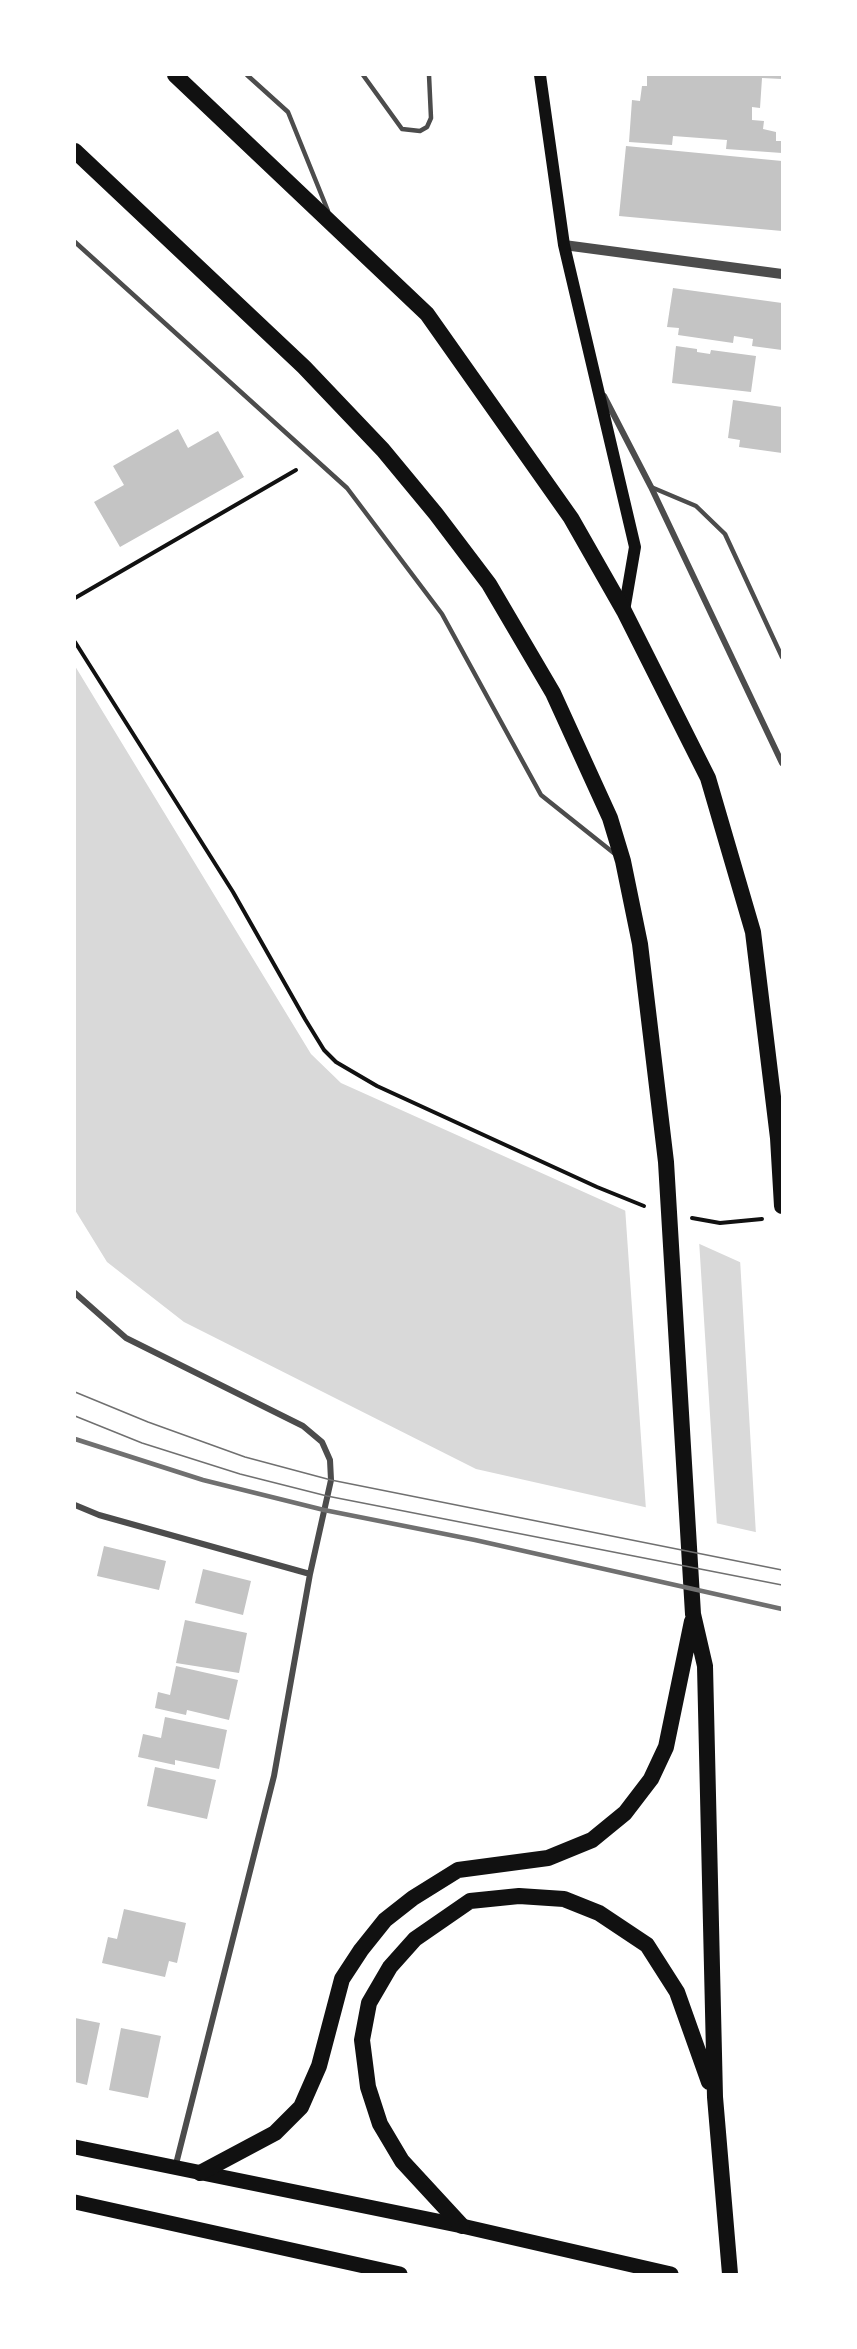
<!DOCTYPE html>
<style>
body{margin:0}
#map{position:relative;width:857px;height:2349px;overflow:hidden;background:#fff;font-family:Commissioner,sans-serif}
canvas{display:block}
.frame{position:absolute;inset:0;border:76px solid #fff;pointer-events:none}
</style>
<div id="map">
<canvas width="857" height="2349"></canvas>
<div class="frame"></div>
</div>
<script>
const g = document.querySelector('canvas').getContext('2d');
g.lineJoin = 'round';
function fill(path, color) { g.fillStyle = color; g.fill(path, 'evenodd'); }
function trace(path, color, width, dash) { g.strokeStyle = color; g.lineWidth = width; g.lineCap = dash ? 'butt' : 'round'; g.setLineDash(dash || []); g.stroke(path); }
fill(new Path2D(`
 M75,666L311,1054L341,1083L782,1281V1538L476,1469L184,1322L107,1262L75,1210Z`), '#d9d9d9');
fill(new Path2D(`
 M625,1207L699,1240L717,1526L646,1510Z
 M740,1259L782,1277V1541L756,1535Z`), '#fff');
fill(new Path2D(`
 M647,75H782V79L762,78L760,108L752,107V120L764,121L763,129L776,132V141H782V153L726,149L727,140L673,136L672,145L629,142L632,100L640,101L642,86H647Z
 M626,146L782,161V231L619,216Z
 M673,288L782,303V350L752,346L753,339L734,336L733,343L678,335L679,328L667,327Z
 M676,346L697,349V352L710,354L711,350L756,356L751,392L672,383Z
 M733,400L782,407V453L739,447L740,440L728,438Z
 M178,429L188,448L218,431L244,477L120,547L94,502L124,485L113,466Z
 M104,1546L166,1561L159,1590L97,1576Z
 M203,1569L251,1581L243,1615L195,1603Z
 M185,1620L247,1633L239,1673L176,1663Z
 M176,1666L238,1680L229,1720L187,1710L186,1715L155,1708L158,1692L170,1695Z
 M165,1717L227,1730L219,1769L175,1760V1765L138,1757L143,1734L161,1738Z
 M155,1767L216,1780L207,1819L147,1806Z
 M124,1909L186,1923L177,1963L169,1961L165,1977L102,1963L108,1937L117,1939Z
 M75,2018L100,2023L87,2085L75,2082Z
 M121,2028L161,2036L148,2098L109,2090Z`), '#c4c4c4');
trace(new Path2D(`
 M75,598L296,470
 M75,642L233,892L305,1019L324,1050L336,1062L377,1086L597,1187L644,1206
 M692,1218L720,1223L762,1219`), '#111', 4);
trace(new Path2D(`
 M247,75L288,112L328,211
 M363,75L402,129L420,131L427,127L431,118L429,75
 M75,242L347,488L442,614L541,795L615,854
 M651,487L696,506L725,534L782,657`), '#4c4c4c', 4.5);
trace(new Path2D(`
 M604,396L651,487L782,763
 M75,1293L126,1338L303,1426L322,1442L330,1460L331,1480L310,1574L274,1776L175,2168
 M75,1505L99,1515L310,1574`), '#4c4c4c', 6);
trace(new Path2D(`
 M564,245L782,274`), '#4c4c4c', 10);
trace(new Path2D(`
 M540,75L564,245L635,547L624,611`), '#111', 12);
trace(new Path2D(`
 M75,2147L462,2226L671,2274
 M75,2202L400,2274`), '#111', 15);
trace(new Path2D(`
 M175,75L427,314L571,518L624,611L708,778L753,932L778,1138L782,1206
 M75,151L304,367L383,450L436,514L489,584L553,693L610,818L623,861L640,944L666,1162L693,1614L705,1666L715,2097L730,2274
 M200,2173L275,2133L301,2107L319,2066L342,1979L361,1950L385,1920L413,1898L458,1870L548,1858L592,1840L625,1813L651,1779L666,1747L692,1621
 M462,2226L402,2161L380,2124L368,2087L362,2040L369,2003L390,1967L415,1939L470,1901L519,1896L564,1899L599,1913L647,1945L677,1992L709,2082`), '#111', 16);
trace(new Path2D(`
 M75,1392L148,1422L245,1457L331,1480L782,1570
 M75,1416L142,1443L240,1474L327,1496L782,1585`), '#707070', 1.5);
trace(new Path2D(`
 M75,1439L203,1480L324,1510L475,1540L782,1609`), '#707070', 4.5);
</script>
